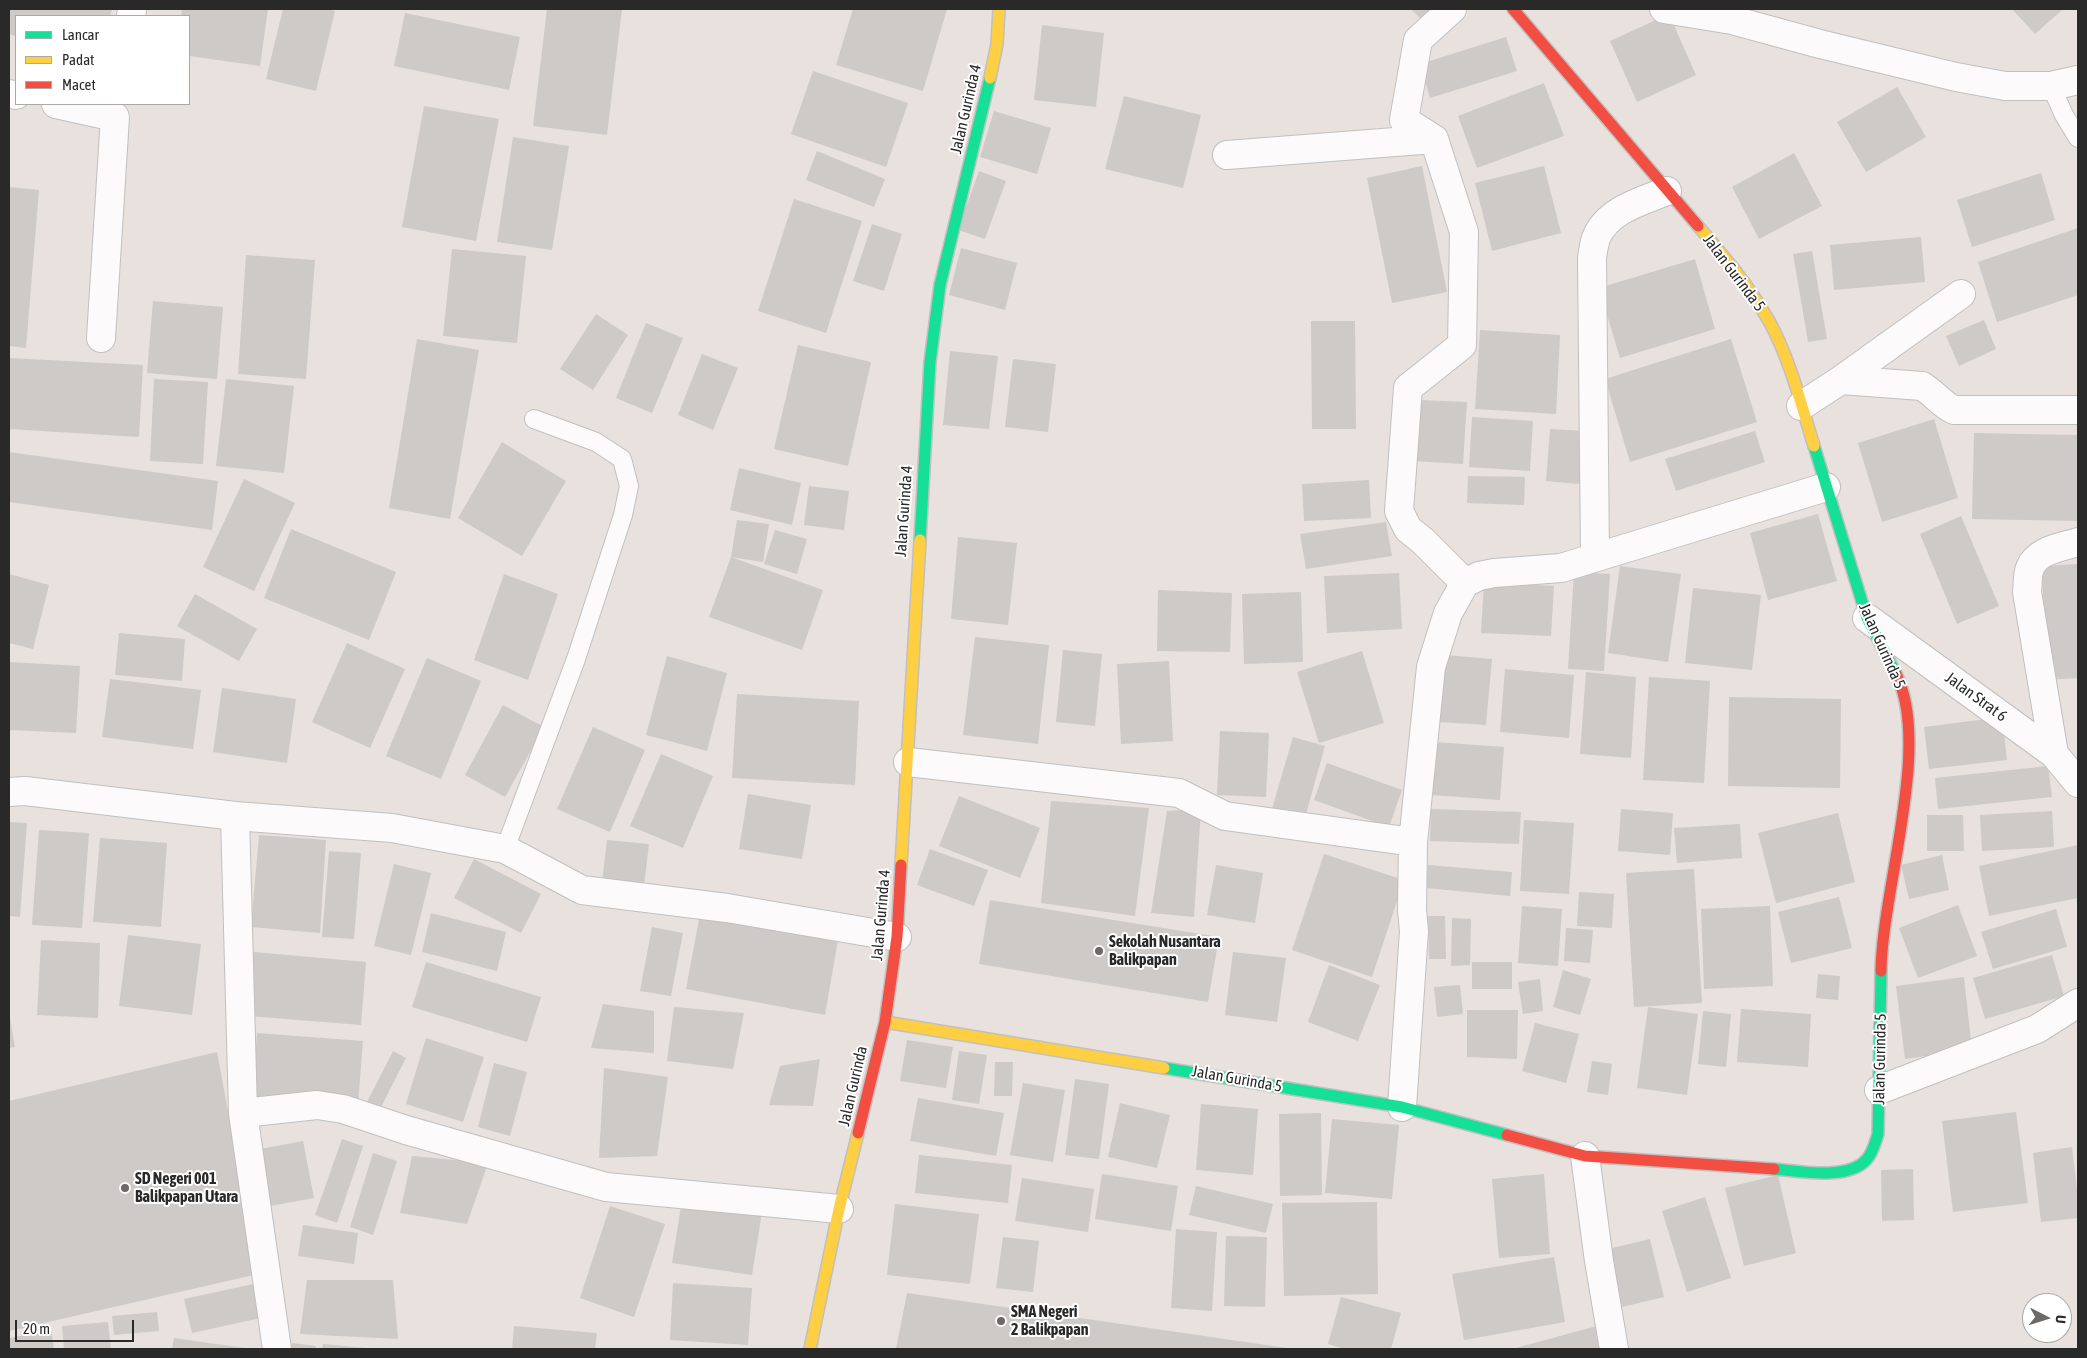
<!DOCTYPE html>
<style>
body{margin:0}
#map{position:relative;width:2087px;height:1358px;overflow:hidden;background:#e8e1de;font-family:"Asap Condensed",sans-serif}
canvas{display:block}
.frame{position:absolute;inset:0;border:10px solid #292929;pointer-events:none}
.legend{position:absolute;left:15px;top:15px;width:175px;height:90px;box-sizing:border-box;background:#fff;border:1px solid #a9a9a9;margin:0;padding:6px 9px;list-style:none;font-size:15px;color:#292929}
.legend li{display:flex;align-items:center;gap:10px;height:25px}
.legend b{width:25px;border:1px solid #a9a9a9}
.north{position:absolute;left:2022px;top:1293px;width:50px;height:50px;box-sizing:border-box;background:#fff;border:1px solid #a9a9a9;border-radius:50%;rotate:95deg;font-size:14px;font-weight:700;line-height:20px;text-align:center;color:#292929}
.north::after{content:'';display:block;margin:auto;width:18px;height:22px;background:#6c6968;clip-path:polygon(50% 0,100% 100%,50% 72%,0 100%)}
.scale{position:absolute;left:15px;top:1320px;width:119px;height:22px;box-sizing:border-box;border:2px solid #292929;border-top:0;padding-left:6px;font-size:15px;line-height:18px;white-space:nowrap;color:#292929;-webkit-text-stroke:4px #fff;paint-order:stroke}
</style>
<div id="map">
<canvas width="2087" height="1358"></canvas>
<div class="frame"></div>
<ul class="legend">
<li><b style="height:6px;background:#16e098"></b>Lancar</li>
<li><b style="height:6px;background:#ffcf43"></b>Padat</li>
<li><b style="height:6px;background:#f24e42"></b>Macet</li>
</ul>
<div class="north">U</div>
<div class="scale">20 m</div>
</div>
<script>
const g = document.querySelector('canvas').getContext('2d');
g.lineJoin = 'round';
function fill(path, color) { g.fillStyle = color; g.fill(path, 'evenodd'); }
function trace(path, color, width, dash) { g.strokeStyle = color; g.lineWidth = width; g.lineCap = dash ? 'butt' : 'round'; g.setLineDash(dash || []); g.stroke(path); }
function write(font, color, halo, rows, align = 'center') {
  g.font = font + ' "Asap Condensed",sans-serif'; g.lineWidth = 4; g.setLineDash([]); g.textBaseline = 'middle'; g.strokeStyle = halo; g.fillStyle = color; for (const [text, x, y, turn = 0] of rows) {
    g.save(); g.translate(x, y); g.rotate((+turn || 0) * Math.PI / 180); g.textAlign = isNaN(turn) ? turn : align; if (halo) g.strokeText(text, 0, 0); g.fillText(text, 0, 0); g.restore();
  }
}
fill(new Path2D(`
 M9,9H112L110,16H16V36L9,34Z
 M182,9H268L260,66L189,56V16H181Z
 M283,9H326L335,11L316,91L266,79Z
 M547,9H622L607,135L533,126Z
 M853,9H947L923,91L836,65Z
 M1411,9H1430L1422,20Z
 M2012,9H2063L2035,34Z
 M405,13L520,37L509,90L394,66Z
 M1669,14L1696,75L1637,102L1610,41Z
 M1042,25L1104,33L1096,107L1034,100Z
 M1506,37L1517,71L1430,98L1420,64Z
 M813,71L908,103L886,167L791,134Z
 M1544,83L1564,136L1477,168L1458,116Z
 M1897,87L1926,137L1866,172L1837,122Z
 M1124,96L1201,115L1183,188L1105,169Z
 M424,106L499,119L476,241L402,227Z
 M994,111L1051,128L1037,174L980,157Z
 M513,137L569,146L552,250L497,242Z
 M817,151L885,179L874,207L806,180Z
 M1794,153L1822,206L1759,239L1732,187Z
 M1422,166L1447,292L1392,303L1367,178Z
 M1544,166L1561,233L1492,251L1475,183Z
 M979,171L1006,181L985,239L958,230Z
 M2041,173L2055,220L1972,247L1957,200Z
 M9,187L39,190L26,348L9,346Z
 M794,199L862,221L826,333L758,311Z
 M872,224L902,234L884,291L853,281Z
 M2078,228V295L1997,322L1978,262Z
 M1921,237L1925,282L1834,290L1830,245Z
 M961,248L1017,263L1005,310L949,295Z
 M452,249L526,256L517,343L443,336Z
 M1812,251L1827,339L1808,342L1793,254Z
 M246,255L315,260L306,379L238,374Z
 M1695,259L1715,329L1620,358L1599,288Z
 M153,301L223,307L217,379L147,373Z
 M596,314L628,335L593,390L560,369Z
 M1984,320L1996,349L1959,366L1946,336Z
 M1311,321H1355L1356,429H1312Z
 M646,323L683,338L652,413L616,398Z
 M1480,330L1560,335L1556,414L1475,409Z
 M417,339L479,350L450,519L389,508Z
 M1731,339L1757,422L1630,462L1605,379Z
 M798,345L871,362L848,466L774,449Z
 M950,351L998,356L989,429L943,425Z
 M702,354L738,368L713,430L678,415Z
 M9,358L143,365L139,437L9,429Z
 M1013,359L1056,364L1048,432L1005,427Z
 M154,379L208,382L203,464L150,461Z
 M226,379L294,386L284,473L216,466Z
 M1418,400L1467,402L1463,464L1414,461Z
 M1472,417L1533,421L1530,471L1469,467Z
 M1934,419L1958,498L1882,522L1858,443Z
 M1550,429L1584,431L1580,484L1546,481Z
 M1755,431L1765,462L1676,491L1665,459Z
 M1974,433L2078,435V521L1972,519Z
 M502,442L566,481L522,556L458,518Z
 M9,452L218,481L212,530L9,502Z
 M739,468L801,483L792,525L730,510Z
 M1468,476L1525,477L1524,505L1467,503Z
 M244,479L295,503L254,591L203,567Z
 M1369,480L1371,518L1304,521L1302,484Z
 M809,486L849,491L844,530L804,525Z
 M1818,514L1837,581L1768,600L1750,533Z
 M1961,516L1999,606L1957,624L1920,534Z
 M737,520L769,524L763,562L731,557Z
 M1386,522L1392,556L1306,569L1300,534Z
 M291,529L396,572L369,640L264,598Z
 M775,530L807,539L797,574L764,564Z
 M958,537L1017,543L1008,625L951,619Z
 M731,557L823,590L802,650L709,617Z
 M2078,564V678L2046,680L2042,566Z
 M1620,566L1681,574L1668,662L1608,653Z
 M1574,572L1610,574L1604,671L1568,669Z
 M1399,573L1402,629L1327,633L1324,576Z
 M9,574L49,585L33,649L9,643Z
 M504,574L558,594L528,680L474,660Z
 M1484,582L1554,586L1551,636L1481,633Z
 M1693,588L1761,595L1752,670L1685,663Z
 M1158,590L1232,593L1230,652L1157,651Z
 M1301,592L1303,662L1244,664L1242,594Z
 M195,594L257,629L239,661L177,626Z
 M119,633L185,639L182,681L115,675Z
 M975,637L1049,645L1038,744L963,735Z
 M347,643L405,669L370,748L312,722Z
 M1063,650L1102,654L1095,726L1056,722Z
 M1362,651L1384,723L1319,743L1297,672Z
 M1445,655L1492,659L1486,725L1440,722Z
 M667,656L727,673L707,751L646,735Z
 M427,658L481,681L441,779L386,756Z
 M1169,661L1173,741L1121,744L1117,664Z
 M9,662L80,666L76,733L9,730Z
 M1505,669L1574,675L1569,738L1500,732Z
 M1586,672L1636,677L1631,758L1580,754Z
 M1649,677L1710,681L1704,783L1643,780Z
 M110,679L201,690L193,749L102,737Z
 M222,688L296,699L287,763L213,752Z
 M737,694L859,701L855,785L732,778Z
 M1729,697L1841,699L1840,788L1728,786Z
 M503,705L544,727L505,797L465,775Z
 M2002,717L2007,760L1929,769L1924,727Z
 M593,727L645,750L610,832L557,809Z
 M1220,731L1269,733L1266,797L1217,795Z
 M1293,737L1325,746L1304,821L1271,812Z
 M1434,742L1504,747L1500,800L1431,795Z
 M661,754L713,776L683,848L630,826Z
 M1327,763L1402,790L1389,827L1314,800Z
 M2048,766L2052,797L1938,809L1935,778Z
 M748,794L811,805L802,859L739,849Z
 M959,796L1040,828L1020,878L939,846Z
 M1051,801L1149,808L1135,916L1041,903Z
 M1201,809L1194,917L1151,913L1167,811Z
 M1431,809L1521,812L1519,844L1430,841Z
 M1621,809L1673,813L1670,855L1618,851Z
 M2052,811L2054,847L1982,851L1980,815Z
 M1838,813L1855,882L1776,903L1758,833Z
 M1927,815H1963L1964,851H1927Z
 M1524,820L1574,823L1569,894L1520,891Z
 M9,822L27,823L20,917L9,916Z
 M1740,824L1742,858L1677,863L1674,828Z
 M39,830L89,833L82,928L32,925Z
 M259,835L326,840L320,933L251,927Z
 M100,838L167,843L161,927L93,922Z
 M607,840L649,844L644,886L602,882Z
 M2078,845V898L1989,916L1979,866Z
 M930,849L988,870L974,906L917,885Z
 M329,851L361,853L354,939L322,937Z
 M1324,854L1404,880L1372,977L1292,950Z
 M1942,855L1949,890L1909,899L1901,865Z
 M474,859L541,894L521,933L454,898Z
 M394,864L431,873L411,955L374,946Z
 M1216,865L1263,873L1255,923L1207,915Z
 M1428,865L1512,872L1510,896L1426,888Z
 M1694,869L1702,1003L1634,1007L1626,873Z
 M1579,892L1614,894L1612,928L1577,926Z
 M1839,897L1852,948L1791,963L1778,912Z
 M990,900L1219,937L1208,1002L979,964Z
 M1958,905L1977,956L1918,978L1899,928Z
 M1522,906L1562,909L1558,966L1518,963Z
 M1770,906L1773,986L1704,989L1701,909Z
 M2056,909L2067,947L1993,969L1981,932Z
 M431,913L506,932L497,971L422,952Z
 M700,914L838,940L825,1015L686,989Z
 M1428,916H1445L1446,959H1429Z
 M1452,918L1471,919L1470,965L1451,966Z
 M652,927L683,933L671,996L640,991Z
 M1566,928L1593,930L1590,963L1564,961Z
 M128,935L201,944L192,1015L119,1006Z
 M41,940L100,943L98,1018L37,1015Z
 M254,952L366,962L361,1025L248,1016Z
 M1233,952L1286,958L1277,1022L1225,1015Z
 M2052,955L2064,996L1985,1019L1973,978Z
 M426,962L541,997L527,1042L412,1007Z
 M1472,962H1512V989H1472Z
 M1329,965L1380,985L1358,1041L1308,1022Z
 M1563,970L1591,979L1580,1015L1553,1007Z
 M1818,974L1840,976L1838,1000L1816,998Z
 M1964,977L1972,1050L1905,1059L1896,986Z
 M1540,979L1543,1011L1523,1014L1518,982Z
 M1460,985L1463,1014L1437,1017L1434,987Z
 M603,1004L654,1011V1053L591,1048Z
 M674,1007L744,1013L733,1069L667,1061Z
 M1648,1007L1698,1014L1687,1095L1637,1088Z
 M1741,1009L1811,1014L1808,1067L1737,1062Z
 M1467,1010H1518L1517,1059L1467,1057Z
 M1703,1011L1731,1014L1726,1067L1698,1064Z
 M9,1013L15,1047L9,1048Z
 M1535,1023L1579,1034L1566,1083L1522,1071Z
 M257,1033L363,1041L358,1104L252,1096Z
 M426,1038L484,1057L463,1122L406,1104Z
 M907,1040L953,1047L946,1088L900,1081Z
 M393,1051L406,1058L379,1111L366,1104Z
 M959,1051L987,1055L979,1104L952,1100Z
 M217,1052L258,1274L9,1331V1101Z
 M820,1059L813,1106L769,1105L780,1066Z
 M1592,1061L1612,1064L1608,1095L1587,1092Z
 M995,1062H1013L1012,1096H994Z
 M494,1063L527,1072L510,1136L478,1127Z
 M604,1068L668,1077L657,1156L599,1158Z
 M1075,1079L1109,1084L1099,1159L1065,1155Z
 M1023,1083L1065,1090L1053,1162L1010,1155Z
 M918,1098L1004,1113L996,1156L910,1141Z
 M1120,1103L1170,1115L1157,1168L1108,1157Z
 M1201,1104L1258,1109L1253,1175L1196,1170Z
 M2016,1112L2028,1203L1953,1212L1942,1121Z
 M1321,1113L1322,1195L1280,1196L1279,1114Z
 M1332,1119L1399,1125L1392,1199L1325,1193Z
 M342,1139L363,1146L337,1223L315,1215Z
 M303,1141L314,1198L270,1206L260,1149Z
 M2072,1147L2078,1199V1218L2041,1222L2033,1153Z
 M373,1153L397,1161L373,1235L350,1227Z
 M919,1155L1012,1165L1008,1203L915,1193Z
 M412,1156L488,1163L467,1224L400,1213Z
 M1913,1169L1914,1220L1882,1221L1881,1170Z
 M1102,1174L1178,1186L1171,1231L1095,1219Z
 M1544,1174L1550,1254L1499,1258L1492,1179Z
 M1778,1175L1796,1253L1744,1266L1725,1188Z
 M1022,1178L1094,1189L1088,1232L1015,1221Z
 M1196,1186L1273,1204L1266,1233L1189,1215Z
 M1705,1197L1731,1278L1687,1292L1662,1211Z
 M682,1200L762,1212L752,1275L672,1263Z
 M1377,1202L1378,1294L1284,1296L1282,1203Z
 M895,1204L979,1214L970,1284L887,1275Z
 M610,1206L665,1224L634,1317L580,1298Z
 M303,1225L358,1233L354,1264L298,1256Z
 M1176,1229L1217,1232L1212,1311L1171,1308Z
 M1226,1236L1267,1237L1265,1307L1224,1306Z
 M1003,1237L1039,1241L1033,1292L996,1288Z
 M1650,1239L1664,1297L1622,1307L1608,1249Z
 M1554,1257L1565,1322L1464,1340L1452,1274Z
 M307,1280H393L398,1339L300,1334Z
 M258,1283L265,1317L192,1333L184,1299Z
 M673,1283L752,1288L748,1345L670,1340Z
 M907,1293L1287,1348V1349H896Z
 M1341,1297L1401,1313L1391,1349H1345L1328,1344Z
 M157,1312L159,1331L114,1335L112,1316Z
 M108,1322L111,1349H64L62,1326Z
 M514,1326L597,1333L595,1349H512Z
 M1597,1326L1602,1349H1512Z
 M51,1330L54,1349H9V1338Z
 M174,1338L244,1348V1349H172Z
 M292,1343L316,1346L315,1349H291Z
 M323,1344L365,1348L364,1349H322Z`), '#cecac8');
const lane = new Path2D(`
 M2051,86L2064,115L2078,138
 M505,849L576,659L623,515L629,486L622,459L596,442L534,419`);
const street = new Path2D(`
 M1452,9L1418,40L1404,120L1434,139L1464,232L1462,345L1408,388L1399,511L1408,529L1423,541L1465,583
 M1664,9L1732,20L1820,44L1956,77L2005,86H2051L2078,80
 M131,16L132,9
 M9,94L16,95
 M56,104L115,117L101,338
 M1227,155L1434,139
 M1841,380L1922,386C1934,393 1941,404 1954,410H2078
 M1801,406L1841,380L1961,294
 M1595,556L1592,258C1593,251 1594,244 1596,238C1607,210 1642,201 1667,191
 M1867,618L2054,754L2078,783
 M2054,754L2027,592C2028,585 2027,575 2030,568C2037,550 2062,547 2078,542
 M908,762L1179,793L1225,816L1413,842
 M9,792L25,791L235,816L392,828L505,849L582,890L727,908L897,937
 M235,816L243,1113L277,1349
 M1879,1090L2037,1029L2078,1003
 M1402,1107L1414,931L1412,910L1413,842L1431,667L1448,613L1465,583L1479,576L1494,573L1561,568L1826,487
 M243,1113L317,1105L343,1109L406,1130L606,1187L839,1209
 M1585,1156L1599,1261L1614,1349`);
const fast = new Path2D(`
 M1814,446L1867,618L1896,674
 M920,540L930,362L940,285L990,78
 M1164,1068L1402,1107L1507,1135
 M1774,1169C1799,1171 1849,1181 1867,1159C1873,1152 1875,1143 1878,1134L1881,971`);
const slow = new Path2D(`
 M990,78L997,44L999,9
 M1698,226C1724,256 1749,286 1769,321C1790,359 1801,404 1814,446
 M901,865L920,540
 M885,1022L1164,1068
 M810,1349L839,1209L858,1133`);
const jam = new Path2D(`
 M1513,9L1698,226
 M1881,971C1882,889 1932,745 1896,674
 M858,1133L885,1022L897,937L901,865
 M1507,1135L1585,1156L1774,1169`);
trace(lane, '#c1c0c0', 20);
trace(street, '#c1c0c0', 30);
trace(fast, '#c1c0c0', 14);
trace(slow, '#c1c0c0', 14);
trace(jam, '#c1c0c0', 14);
trace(lane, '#fcfafa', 18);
trace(street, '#fcfafa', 28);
trace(fast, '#16e098', 11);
trace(slow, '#ffcf43', 11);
trace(jam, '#f24e42', 11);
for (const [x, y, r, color] of [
 [1099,951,5,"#6c6968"],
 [125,1188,5,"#6c6968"],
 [1001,1321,5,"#6c6968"]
]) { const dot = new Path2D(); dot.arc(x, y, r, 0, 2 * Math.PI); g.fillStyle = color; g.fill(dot); trace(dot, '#fff', 2); }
write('16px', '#292929', '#fff', [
 ["Jalan Gurinda 4",966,109,-77],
 ["Jalan Gurinda 5",1734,273,53],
 ["Jalan Gurinda 4",904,511,-86],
 ["Jalan Gurinda 5",1882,646,66],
 ["Jalan Strat 6",1976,697,36],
 ["Jalan Gurinda 4",881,915,-85],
 ["Jalan Gurinda 5",1880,1059,-89],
 ["Jalan Gurinda 5",1237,1079,10],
 ["Jalan Gurinda",853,1086,-77]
]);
write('bold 16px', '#292929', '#fff', [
 ["Sekolah Nusantara",1109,942],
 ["Balikpapan",1109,960],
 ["SD Negeri 001",135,1179],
 ["Balikpapan Utara",135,1197],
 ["SMA Negeri",1011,1312],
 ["2 Balikpapan",1011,1330]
], 'left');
</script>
